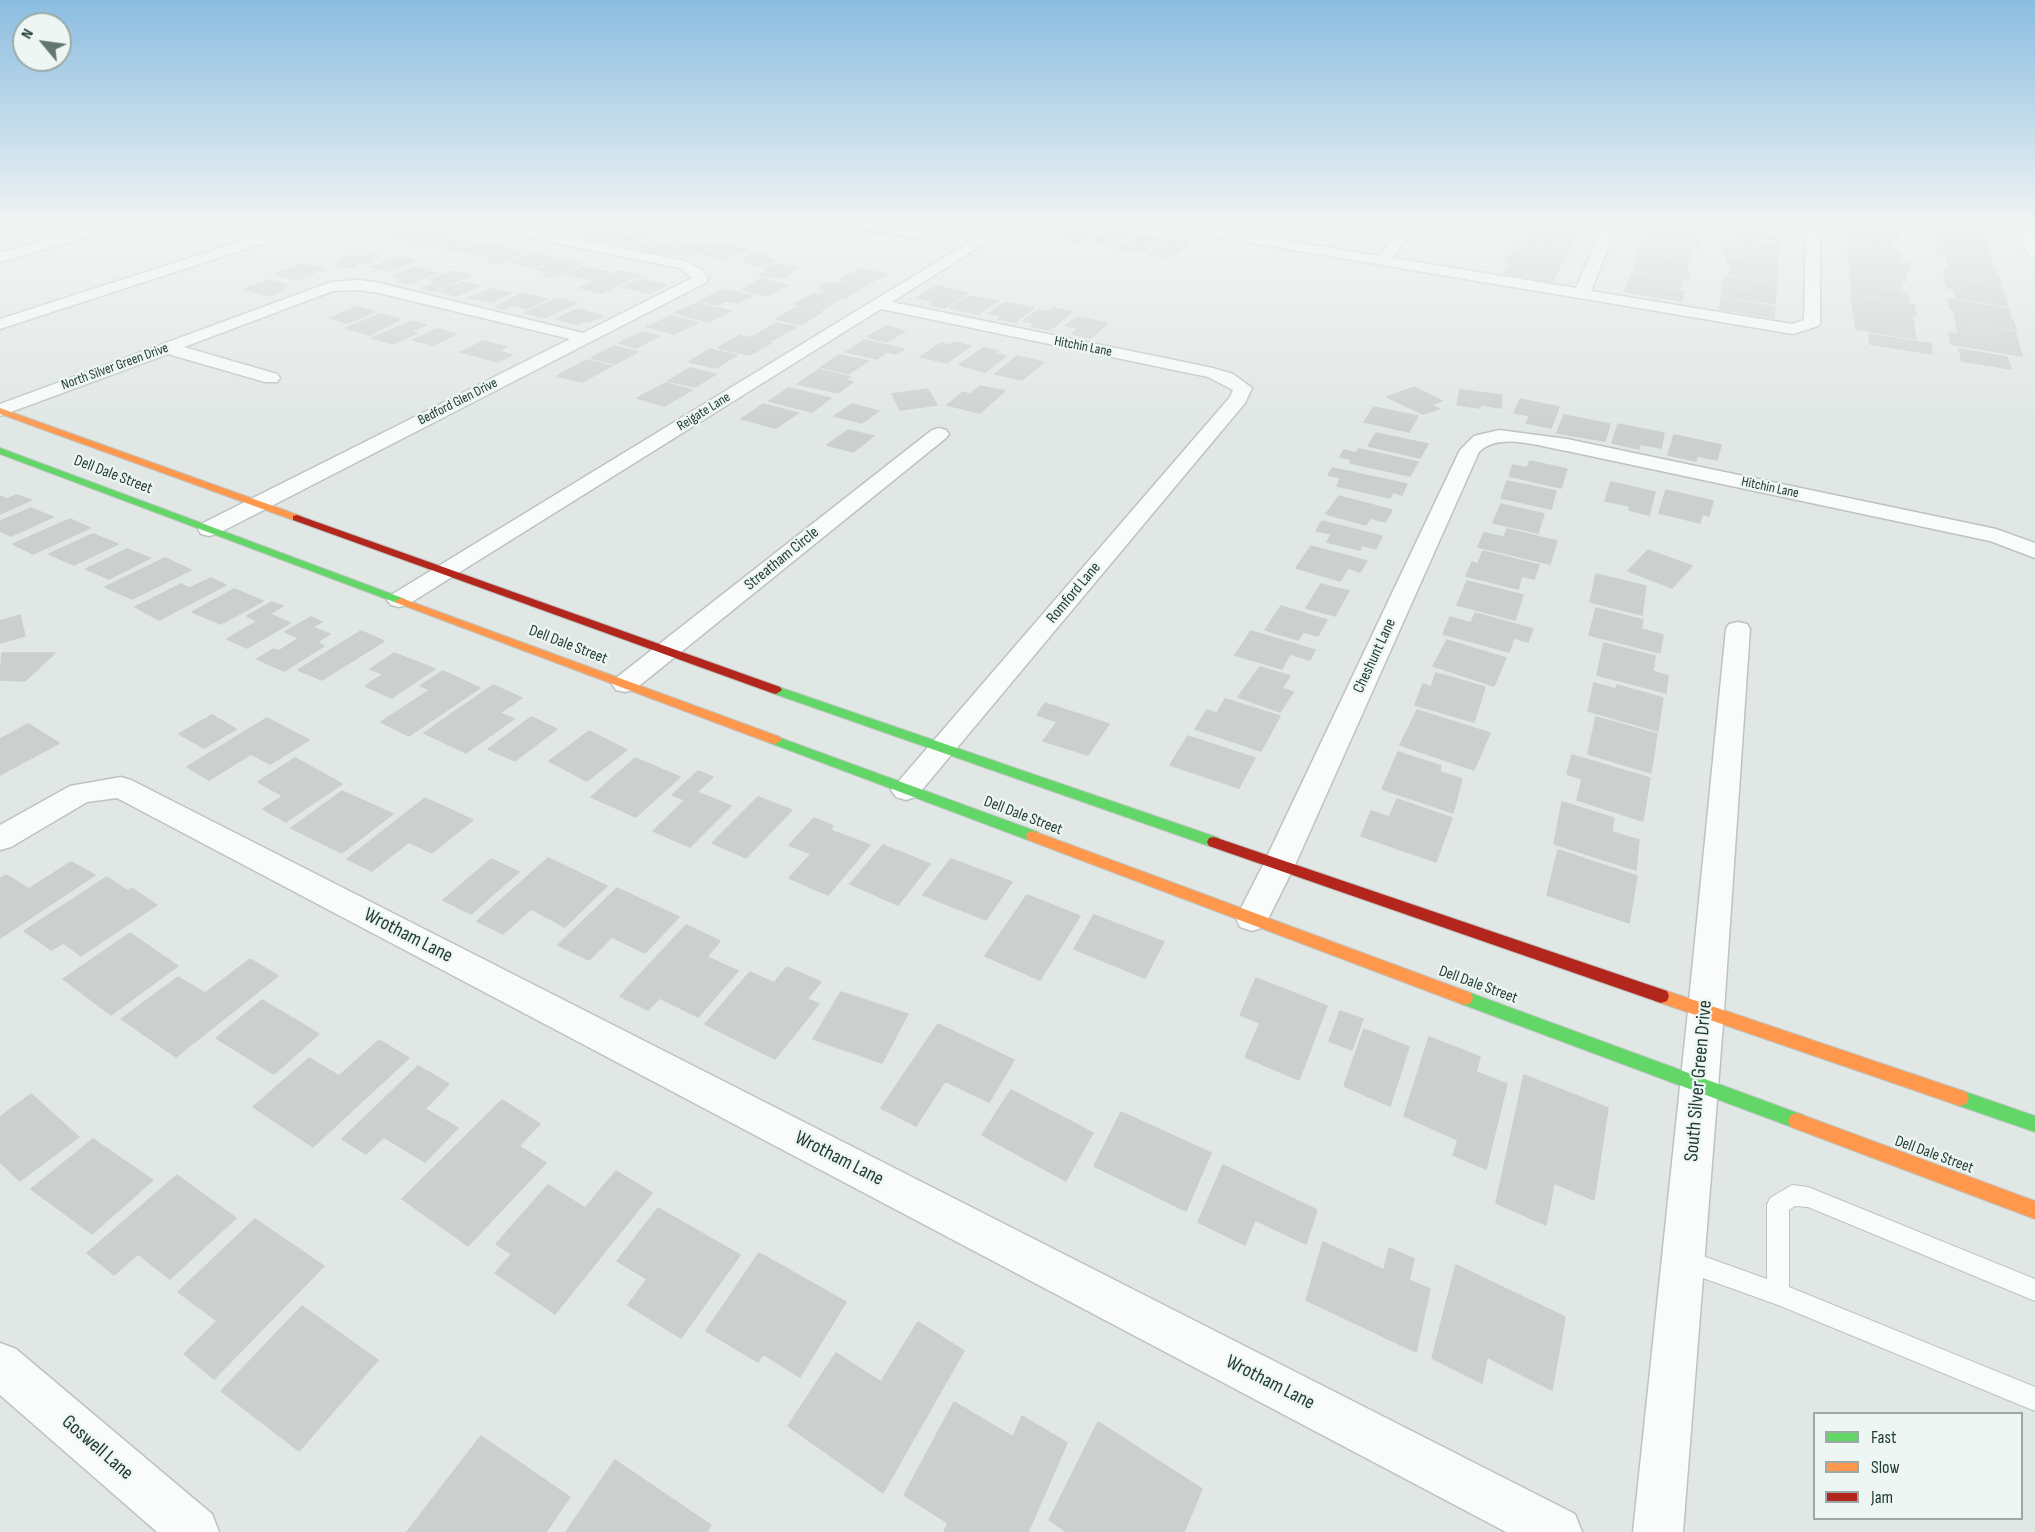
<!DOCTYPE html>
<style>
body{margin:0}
#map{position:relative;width:2035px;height:1532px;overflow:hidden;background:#e0e7e4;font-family:"Sofia Sans Condensed",sans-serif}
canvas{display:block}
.legend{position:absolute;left:1813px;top:1412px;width:210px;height:108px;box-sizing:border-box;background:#eef6f3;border:2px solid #9baaa7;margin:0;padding:8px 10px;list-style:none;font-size:18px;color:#1f3934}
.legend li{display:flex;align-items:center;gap:12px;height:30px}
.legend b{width:30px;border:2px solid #9baaa7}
.north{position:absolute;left:12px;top:12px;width:60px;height:60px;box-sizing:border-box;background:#eef6f3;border:2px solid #9baaa7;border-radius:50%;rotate:299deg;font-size:16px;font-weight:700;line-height:24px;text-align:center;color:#1f3934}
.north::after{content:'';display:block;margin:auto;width:21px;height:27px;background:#637672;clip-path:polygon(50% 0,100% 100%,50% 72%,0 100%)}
</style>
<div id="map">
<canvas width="2035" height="1532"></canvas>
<ul class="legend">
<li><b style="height:8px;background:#63d668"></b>Fast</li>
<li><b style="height:8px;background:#ff974d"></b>Slow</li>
<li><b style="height:8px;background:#b3261e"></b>Jam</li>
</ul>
<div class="north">N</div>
</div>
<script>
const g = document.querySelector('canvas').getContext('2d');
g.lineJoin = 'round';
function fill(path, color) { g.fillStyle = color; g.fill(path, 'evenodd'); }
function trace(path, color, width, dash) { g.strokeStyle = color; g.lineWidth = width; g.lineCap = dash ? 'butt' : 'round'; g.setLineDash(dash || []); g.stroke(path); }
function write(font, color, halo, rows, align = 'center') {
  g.font = font + ' "Sofia Sans Condensed",sans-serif'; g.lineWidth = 4.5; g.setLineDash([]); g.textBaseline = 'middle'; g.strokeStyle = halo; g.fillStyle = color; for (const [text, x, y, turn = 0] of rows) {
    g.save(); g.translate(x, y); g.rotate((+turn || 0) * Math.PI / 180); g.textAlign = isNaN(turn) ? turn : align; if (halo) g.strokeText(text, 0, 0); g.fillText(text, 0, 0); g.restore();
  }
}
fill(new Path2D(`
 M808,224H852L946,245Z`), '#9fcbd7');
const building = new Path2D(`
 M376,224H398L406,225L382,234L360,229Z
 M576,224H603L579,234L557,231Z
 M1044,224H1072L1051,237L1029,233Z
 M1531,224H1564L1578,226L1574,234L1529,227Z
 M1647,224H1696L1695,231Z
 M1847,224L1900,226L1901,233L1847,226Z
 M1931,224L1982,229L1984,236L1932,229Z
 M1078,225L1099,229L1079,243L1057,239Z
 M411,226L430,230L403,240L384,235Z
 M1648,226L1698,233L1696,241L1646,233Z
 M1847,227L1898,234L1899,241L1848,234Z
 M1534,228L1575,234L1571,242L1530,236Z
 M599,229L621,233L604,241L581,236Z
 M639,230L659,234L633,245L610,242Z
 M1109,230L1132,233L1114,246L1091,242Z
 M1736,230L1780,236V241L1735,237Z
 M1934,231L1985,237L1987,245L1935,238Z
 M432,232L451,236L422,247L403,243Z
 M1140,234L1163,239L1143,252L1119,248Z
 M1645,235L1699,243L1697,250L1642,242Z
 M1847,236L1893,242L1894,250L1847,243Z
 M1525,237L1571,244L1567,251L1520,244Z
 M452,238L471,243L451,250L433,245Z
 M1730,238L1780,245L1779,253L1728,245Z
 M1166,239L1189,243L1171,258L1147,254Z
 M1936,239L1988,246L1993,264L1939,256L1937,248L1958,251L1937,247Z
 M652,241L666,244L672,241L681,243L659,253L635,248Z
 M478,242L502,247L481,256L457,251Z
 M687,243L699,246L705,243L715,245L690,256L664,254Z
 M724,244L748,249L726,259L702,254Z
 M1641,244L1690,251L1689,259L1638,251Z
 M1518,245L1566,253L1563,261L1513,253Z
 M1847,245L1900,252L1901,260L1848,253Z
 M1723,246L1778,254V262L1722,254Z
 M506,248L527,252L497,264L488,262L495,259L484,257Z
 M533,253L557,258L535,267L511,262Z
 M760,253L776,261L756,266L741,258Z
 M1638,253L1688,261L1686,269L1636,261Z
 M1509,254L1562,262L1558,271L1504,262Z
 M380,255L371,263H357L353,267H341L345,264H335L345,256Z
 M1849,255L1907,263L1909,271L1850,263Z
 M400,257L416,261L389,271L372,267Z
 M1727,257L1777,264V273L1726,265Z
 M561,259L582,264L551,277L543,275L550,272L538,269Z
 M1946,259L1994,266L1997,274L1948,267Z
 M1636,263L1690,271L1688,280L1633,271Z
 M303,264L324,269L295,280L274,274Z
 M772,264L797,266L785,278L759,276Z
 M1850,264L1905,272L1907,281L1851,273Z
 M1509,265L1557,272L1552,282L1503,274Z
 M416,267L438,273L407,284L397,281L404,279L393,276Z
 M583,267L608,272L591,280L565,274Z
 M1731,267L1777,274V283L1730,275Z
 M1943,268L1999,276L2001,284L1945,276Z
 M860,269L886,274L866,285L840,279Z
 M453,271L471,275L433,291L422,288L436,282L429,280Z
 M617,271L640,275L602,293L579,288Z
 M1631,273L1682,281L1680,289L1628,282Z
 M1850,274L1900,282L1902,290L1851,283Z
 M1724,277L1777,285L1776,293L1723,285Z
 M1944,278L2001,286L2004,296L1947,288Z
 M640,279L666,285L650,293L623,287Z
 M762,279L788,285L767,296L742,290Z
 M269,280L288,285L279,289L285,290L269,296L244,289Z
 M463,282L480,286L456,296L439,291Z
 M827,282L836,284L841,282L865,286L845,298L821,293L827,290L818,288Z
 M1628,283L1684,292L1682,301L1625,292Z
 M1851,285L1907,293L1909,302L1852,294Z
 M936,286L968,293L945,308L929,305L934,302L917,298Z
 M1722,287L1776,295L1775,304L1721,296Z
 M491,289L511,293L491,302L468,298Z
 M723,289L752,296L737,303L726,301L717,305L700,301Z
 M1954,289L2006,297L2008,306L1956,298Z
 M522,293L547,299L527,309L513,305L504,309L496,307Z
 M814,294L840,299L821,310L794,304Z
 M969,296L998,301L979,314L950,308Z
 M1852,296L1914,305L1916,315L1852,305Z
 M558,298L577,303L544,318L525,313Z
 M1721,298L1775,307L1774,318L1719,309Z
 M1949,299L2009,309L2011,318L1950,309Z
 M1005,302L1034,308L1015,322L998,319L1002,316L989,313Z
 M697,303L731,311L709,322L675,313Z
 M356,307L375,312L347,323L329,318Z
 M797,307L822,312L801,325L776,319Z
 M1853,307L1912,316L1914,326L1854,317Z
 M1053,308L1072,312L1050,330L1031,326L1035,323L1023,321L1038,310L1048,312Z
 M578,309L603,316L589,322L584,321L576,324L556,319Z
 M1954,311L2013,320L2016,330L1956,321Z
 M381,314L400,319L370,335L346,328Z
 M671,316L698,323L674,334L647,327Z
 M1077,317L1108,323L1091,338L1072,334L1078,328L1065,326Z
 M1855,319L1914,328L1916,339L1856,329Z
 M412,321L426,325L410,332L417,333L393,344L372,338Z
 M777,323L796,327L771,341L752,337Z
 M1956,323L2015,332L2022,356L1951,344L1949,333L1958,334Z
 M887,326L905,331L886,342L867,337Z
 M437,329L456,334L433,345L413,340Z
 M642,332L659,336L636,348L619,343Z
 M1869,334L1931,344L1932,354L1870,344Z
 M740,335L771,343L749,355L718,348Z
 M864,340L904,349L896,354L887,352L877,359L846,352Z
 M484,341L507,347L498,351L512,355L498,362L461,352Z
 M954,342L971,346L947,363L920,357L941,343L950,345Z
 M614,346L638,352L615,364L591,358Z
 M983,348L998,351L995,354L1006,356L985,372L959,365Z
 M710,349L737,355L716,368L689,362Z
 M1959,349L2007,357L2011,369L1962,361Z
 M840,355L868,361L848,374L821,367Z
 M1017,356L1044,362L1022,380L995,374Z
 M587,360L612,366L582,382L557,376Z
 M690,368L716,374L695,387L668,381Z
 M819,369L850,377L844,380L853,382L838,393L797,384Z
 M666,383L692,390L664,406L637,398Z
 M980,386L1005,391L980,413L947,405L963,392L970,394Z
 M1414,387L1442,401L1431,405L1439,409L1423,414L1387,397Z
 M789,388L831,398L812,412L769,401Z
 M928,389L937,405L900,410L892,394Z
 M1460,390L1502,395L1501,408L1480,405V408L1457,405Z
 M1520,399L1559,407L1551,428L1526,423L1530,416L1514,413Z
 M763,404L798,413L776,428L741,419Z
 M852,404L879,411L862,423L834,416Z
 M1374,407L1418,416L1409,432L1364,422Z
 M1564,415L1610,424L1605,441L1557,433Z
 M1618,424L1664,433L1661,448L1640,444L1639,449L1612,443Z
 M848,430L874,436L853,452L827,445Z
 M1376,433L1428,444L1420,458L1368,446Z
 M1674,435L1721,445L1717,460L1697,456L1696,461L1668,455Z
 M1359,449L1418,462L1410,476L1350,463L1352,460L1340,457L1344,450L1356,453Z
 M1530,461L1567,469L1561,488L1509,476L1513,465L1527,468Z
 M1333,468L1407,484L1402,495L1393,492L1390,498L1337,486L1341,478L1328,475Z
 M1507,481L1556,491L1551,509L1501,498Z
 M1611,482L1655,492L1649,515L1629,510L1630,506L1605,501Z
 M1666,490L1713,501L1709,516L1702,514L1700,523L1659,513Z
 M17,495L31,500L0,514V496L7,499Z
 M1339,496L1392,510L1385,522L1370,518L1366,525L1326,514Z
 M1501,504L1544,514L1538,533L1493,523Z
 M31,508L53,517L11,536L0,531V521Z
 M70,519L90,528L33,554L13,544Z
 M1322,521L1382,536L1376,549L1362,545L1360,550L1327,542L1332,534L1316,531Z
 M1507,529L1557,541L1550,564L1478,547L1484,533L1504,537Z
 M93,534L118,544L74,565L49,554Z
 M1311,546L1367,561L1360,572L1348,568L1340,581L1296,568Z
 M127,549L150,558L109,579L86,569Z
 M1648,550L1692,566L1672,588L1628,571Z
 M1483,551L1539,565L1534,579L1522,576L1518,589L1466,576L1472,562L1478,564Z
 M165,558L191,570L132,599L105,587Z
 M1596,574L1646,586L1642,615L1590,602Z
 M211,578L226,585L159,620L135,607L181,584L190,588Z
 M1467,581L1523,595L1515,620L1457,605Z
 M1321,584L1349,591L1335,616L1306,608Z
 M234,589L263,601L221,624L192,612Z
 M272,602L283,606L257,621L247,616Z
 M1281,606L1327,620L1318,636L1303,632L1298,640L1265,630Z
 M1596,608L1643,620L1641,629L1663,635L1660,653L1589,635Z
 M1475,613L1533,629L1528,642L1514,638L1509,652L1443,634L1450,617L1471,623Z
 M270,614L290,623L247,648L227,639Z
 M20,615L25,636L0,643V621Z
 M311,617L322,622L312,627L330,634L317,642L324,646L284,671L257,659L274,649L279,651L299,638L285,632Z
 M361,631L384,641L322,680L298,670Z
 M1251,631L1315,650L1310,660L1290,654L1282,669L1235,655Z
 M1447,640L1506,658L1494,686L1433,666Z
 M1604,643L1655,656L1653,671L1668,676L1666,693L1597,675Z
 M2,653H55L25,681L0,680Z
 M394,653L435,669L392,698L365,686L383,674L370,669Z
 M1260,667L1290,676L1282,688L1293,692L1280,712L1238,697Z
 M443,671L480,688L409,736L381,722L430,690L420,686Z
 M1436,673L1485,687L1474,722L1415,705L1423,684L1431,687Z
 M1594,683L1616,689L1617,685L1663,698L1658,731L1588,711Z
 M493,685L522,698L500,713L514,719L466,753L424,733Z
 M1225,699L1280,716L1261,751L1195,729L1207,710L1217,713Z
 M1045,703L1109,724L1088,755L1043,741L1057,722L1037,715Z
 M1417,710L1490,733L1474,770L1400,745Z
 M212,715L236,729L204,748L179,734Z
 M531,717L557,729L515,761L488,749Z
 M1596,717L1657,734L1651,773L1588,754Z
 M267,718L309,740L270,764L251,754L209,780L187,767Z
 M28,724L59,743L0,775V739Z
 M589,731L627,750L587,781L549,761Z
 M1188,736L1255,758L1239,788L1170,765Z
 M1398,752L1441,766L1440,772L1462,779L1453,813L1382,789Z
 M1572,755L1650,778L1643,821L1577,800L1582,779L1567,774Z
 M295,758L342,784L286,822L263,809L283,796L258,782Z
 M635,758L680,777L636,817L591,797Z
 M698,771L713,777L697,792L731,806L690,847L653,831L685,800L672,795Z
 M342,791L393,814L342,853L291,828Z
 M758,797L792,810L746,858L712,843Z
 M425,798L473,820L432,853L409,842L372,871L347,859Z
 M1397,799L1452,818L1436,862L1361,836L1371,811L1389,817Z
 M1562,802L1614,818L1612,832L1639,840L1636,870L1554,844Z
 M814,818L833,826L830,830L870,845L828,895L789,878L811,854L789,845Z
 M883,845L930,864L898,905L850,884Z
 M1558,850L1637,876L1629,923L1547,895Z
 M548,858L607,886L565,927L531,909L503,934L477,921Z
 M491,859L519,872L471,914L443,900Z
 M951,859L1012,882L986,920L923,895Z
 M71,862L95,875L0,938V879L6,875L29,889Z
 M107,877L128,891L132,888L157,905L81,956L63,943L51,950L24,931Z
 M617,888L679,917L645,953L612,937L589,960L558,945Z
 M1027,895L1080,916L1040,980L985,956Z
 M1094,915L1164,942L1145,978L1074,949Z
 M686,925L720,941L707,957L738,971L698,1017L660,998L648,1010L620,996Z
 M130,933L178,966L111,1015L63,979Z
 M250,959L278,976L176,1057L121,1019L178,977L205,993Z
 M787,967L821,982L807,999L819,1004L775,1059L705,1024L750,972L774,983Z
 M1256,978L1327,1006L1299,1080L1245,1057L1260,1023L1240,1015Z
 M841,992L908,1014L882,1063L813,1039Z
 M262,1000L319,1034L274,1074L216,1038Z
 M1340,1011L1363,1019L1352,1050L1329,1041Z
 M938,1024L1014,1060L989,1102L945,1081L916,1126L881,1108Z
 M1364,1029L1409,1047L1390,1106L1344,1086Z
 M1429,1037L1480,1057L1476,1072L1507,1084L1486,1169L1453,1155L1458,1140L1404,1116Z
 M379,1040L409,1058L313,1147L253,1107L309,1058L339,1076Z
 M418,1066L449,1084L425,1109L458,1128L425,1162L384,1137L366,1154L342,1139Z
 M1524,1075L1608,1108L1594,1200L1554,1183L1546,1225L1496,1203Z
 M1011,1090L1093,1133L1066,1181L982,1135Z
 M31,1094L79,1137L20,1181L0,1162V1117Z
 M502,1100L540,1124L519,1146L546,1163L468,1246L402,1199Z
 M1121,1112L1211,1153L1186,1211L1094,1166Z
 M93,1139L153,1180L92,1234L31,1189Z
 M1223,1165L1317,1210L1306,1244L1255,1220L1245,1245L1198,1222Z
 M616,1171L652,1193L555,1314L495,1273L512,1254L496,1244L548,1185L585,1208Z
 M177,1175L236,1218L170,1279L138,1254L114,1275L87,1253Z
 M658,1208L740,1255L681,1338L628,1305L647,1279L617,1261Z
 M255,1219L324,1266L214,1379L184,1354L217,1321L178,1292Z
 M1323,1242L1384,1270L1389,1248L1414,1259L1409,1280L1430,1289L1416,1352L1306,1300Z
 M759,1253L846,1302L800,1377L763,1354L758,1362L706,1331Z
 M1456,1265L1565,1317L1552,1390L1487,1357L1482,1383L1432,1358Z
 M302,1306L378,1360L299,1451L221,1391Z
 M918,1322L964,1351L883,1493L788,1426L836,1353L881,1382Z
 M954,1402L1013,1437L1022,1416L1067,1443L1028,1532H944L948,1523L904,1495Z
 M1098,1422L1202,1489L1184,1532H1067L1049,1520Z
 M481,1436L570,1497L546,1532H407Z
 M615,1460L711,1525L707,1532H566Z`);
fill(building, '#cbd0ce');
trace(building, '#c9d0cd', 1.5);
const lane = new Path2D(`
 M1792,1185L1808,1187L2035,1279V1301L1808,1207L1795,1206L1789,1210V1287L2035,1387V1411L1778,1305L1678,1269L1675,1261L1678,1253L1686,1250L1767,1279V1205L1770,1198Z`);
const street = new Path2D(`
 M103,224H124L122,227L0,262V253Z
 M295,224H315L313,227L0,329V319Z
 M476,224H502L685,261L704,271L708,280L705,283L217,534L209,536L201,534L198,529L201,524L570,339L379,293L360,290L333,291L184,347L277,374L280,378L277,382H265L168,354L0,416V404L331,282L360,280L379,283L583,333L692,278L680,268L483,228Z
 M999,224H1015L892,302L1213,368L1233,374L1252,388L1245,403L916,797L906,800L896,797L891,790L1230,397L1233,390L1208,377L881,309L407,605L399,607L391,605L387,600L391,595Z
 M1155,224H1185L1379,256L1405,224H1419L1392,258L1576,288L1604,224H1618L1591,291L1792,324L1804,320L1806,224H1820V323L1818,326L1793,334L1162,228Z
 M2014,224H2028L2035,239V259L2028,255Z
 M939,428L946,430L949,434L946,438L634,690L625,692L616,690L612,684L616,678L932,430Z
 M1499,430L1567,439L1996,529L2035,543V558L1990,541L1567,451C1542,447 1499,431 1479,452L1295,865L1264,927L1252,931L1240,927L1236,918L1263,865L1460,450L1474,436Z
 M1738,622L1747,624L1750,629L1724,1011L1683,1532H1633L1688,1011L1726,629L1729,624Z
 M121,777L131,780L1575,1514L1582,1532H1506L117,798L87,802L11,847L0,850V825L70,786Z
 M0,1343L16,1349L212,1514L219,1532H157L0,1395Z`);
const fast = new Path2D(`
 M0,448L405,599L407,601L405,603H397L0,454Z
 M776,686L1219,838L1221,842L1219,846H1209L772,693L770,690Z
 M775,736L1038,832L1040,836L1038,840H1028L770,743L768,740Z
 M1465,991L1803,1115L1806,1121L1803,1127L1797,1129L1459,1003L1457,998L1459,993Z
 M1960,1090L2035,1116V1132L1954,1104L1951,1098L1954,1092Z`);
const slow = new Path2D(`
 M0,408L301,516L302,518L301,520H293L0,414Z
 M401,598L780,737L782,740L775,744L770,743L397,603L395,601Z
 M1033,831L1471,993L1473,998L1471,1003L1465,1005L1459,1003L1028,840L1026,836L1028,832Z
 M1661,989L1960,1090L1966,1092L1969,1098L1966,1104L1960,1106L1655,1001L1653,996L1655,991Z
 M1797,1113L2035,1201V1219L1791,1127L1788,1121L1791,1115Z`);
const jam = new Path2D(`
 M297,515L780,687L782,690L776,694L772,693L293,520V516Z
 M1214,837L1667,991L1669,996L1667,1001L1661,1003L1209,846L1207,842L1209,838Z`);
trace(lane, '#bdc3c1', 2);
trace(street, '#bdc3c1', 3);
trace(fast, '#bdc5c2', 2);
trace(slow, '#bdc5c2', 2);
trace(jam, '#bdc5c2', 2);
fill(lane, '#fafbfb');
fill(street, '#fafbfb');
fill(fast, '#63d668');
fill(slow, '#ff974d');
fill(jam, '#b3261e');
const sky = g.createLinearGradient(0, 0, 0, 438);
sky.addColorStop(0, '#8bbde1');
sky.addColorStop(0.51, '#f1f4f3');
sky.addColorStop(1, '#f1f4f300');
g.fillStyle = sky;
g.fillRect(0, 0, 2035, 438);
write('14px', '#1f3934', '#eef6f3', [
 ["Hitchin Lane",1083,347,11],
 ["North Silver Green Drive",115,367,-20],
 ["Bedford Glen Drive",458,402,-27],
 ["Reigate Lane",704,412,-32],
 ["Hitchin Lane",1770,488,12]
]);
write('16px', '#1f3934', '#eef6f3', [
 ["Dell Dale Street",113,475,21],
 ["Streatham Circle",782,559,-39],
 ["Romford Lane",1074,593,-50],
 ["Dell Dale Street",568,645,21],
 ["Cheshunt Lane",1375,656,-65],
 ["Dell Dale Street",1023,816,21],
 ["Dell Dale Street",1478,985,20],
 ["Dell Dale Street",1934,1155,20]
]);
write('20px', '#1f3934', '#eef6f3', [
 ["Wrotham Lane",408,936,27],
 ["South Silver Green Drive",1699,1081,-85],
 ["Wrotham Lane",839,1159,27],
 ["Wrotham Lane",1270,1383,27],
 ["Goswell Lane",97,1448,41]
]);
</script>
